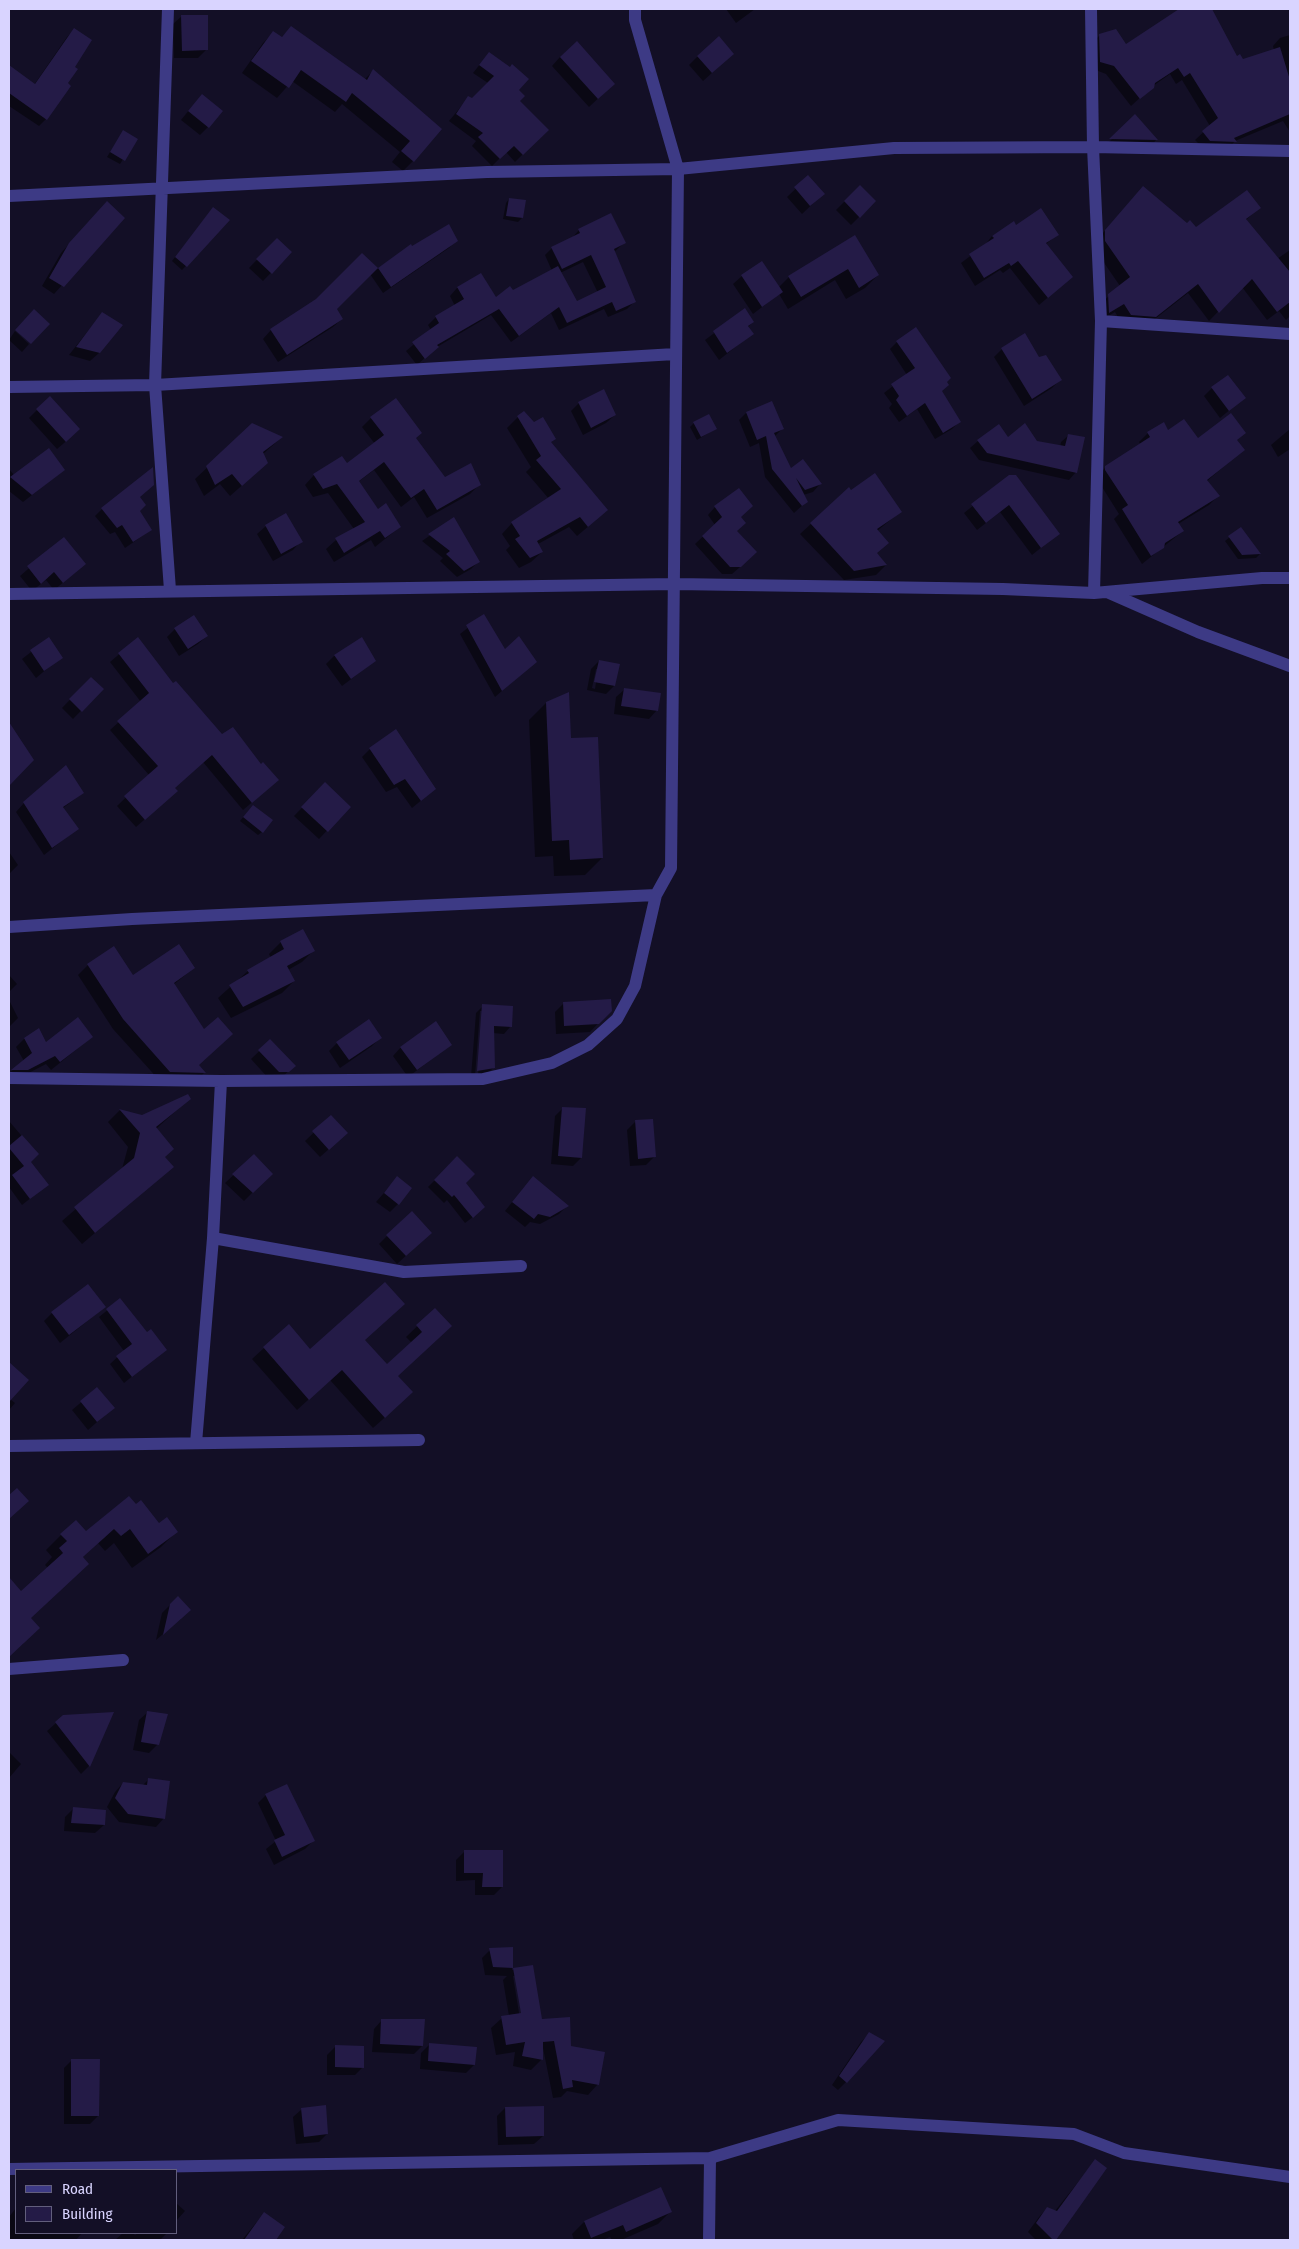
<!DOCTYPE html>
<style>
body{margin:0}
#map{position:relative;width:1299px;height:2249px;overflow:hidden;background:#130f26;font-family:"Fira Sans Condensed",sans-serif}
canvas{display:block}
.frame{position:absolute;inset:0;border:10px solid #d9d4ff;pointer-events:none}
.legend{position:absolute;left:15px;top:2169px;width:162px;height:65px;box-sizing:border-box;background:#130f26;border:1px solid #625e7d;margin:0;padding:6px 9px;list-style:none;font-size:15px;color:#d9d4ff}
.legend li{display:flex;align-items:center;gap:10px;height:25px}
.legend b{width:25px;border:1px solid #625e7d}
</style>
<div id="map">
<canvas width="1299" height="2249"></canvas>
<div class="frame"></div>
<ul class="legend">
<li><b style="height:6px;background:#3d3a85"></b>Road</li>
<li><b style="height:14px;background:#241b47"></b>Building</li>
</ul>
</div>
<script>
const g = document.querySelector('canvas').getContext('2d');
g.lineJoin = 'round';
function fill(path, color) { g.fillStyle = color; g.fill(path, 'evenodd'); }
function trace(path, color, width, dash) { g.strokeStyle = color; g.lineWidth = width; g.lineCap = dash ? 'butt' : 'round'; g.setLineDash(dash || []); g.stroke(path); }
fill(new Path2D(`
 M726,9H755L736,23Z
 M1190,9H1210L1237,58L1242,61L1274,50L1273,46L1280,38L1290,35V132L1283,121L1235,141L1228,149L1203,148L1195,140L1210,126L1182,80L1176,84L1170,74L1153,86L1131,106L1106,74L1093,69L1092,43L1100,35L1126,46Z
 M182,16L206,50L198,58H174L173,24Z
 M291,28L364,80L373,71L417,108L413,161L403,171L392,162L400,152L342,104L335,112L292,81L277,98L242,73L263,43L273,33L281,38Z
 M74,30L73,67L46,119L39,126L9,106V66L34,85L67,37Z
 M489,53L517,90L518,101L547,130L515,162L506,152L492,166L472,146L476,141L449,121L469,97L472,100L488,83L473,73Z
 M733,54L703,81L689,65L698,56Z
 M560,57L605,92L589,107L552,66Z
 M194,104L208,127L200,135L181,120Z
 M1135,116L1156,140L1150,147L1105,146Z
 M120,136L136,139L120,164L107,157Z
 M808,177L823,194L802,214L787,197Z
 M860,186L875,201L851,225L836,210Z
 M1134,197L1196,229L1259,208L1246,220L1277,259L1290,250V316L1286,320L1279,311L1267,320L1242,287L1209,321L1188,293L1146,326L1122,324L1115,312L1100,321L1099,305L1120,286L1096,251V241Z
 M509,199L522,218L518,222L503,219L506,203Z
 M99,211L123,218L54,294L42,286L61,253Z
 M209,213L229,220L182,270L172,261Z
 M1014,223L1016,226L1057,235L1045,245L1072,277L1039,305L1010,268L1003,273L1000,270L975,286L961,263L985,245L992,236Z
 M579,230L624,243L614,252L634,302L627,309L608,317L604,309L559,330L551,313L511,342L491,315L437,347L417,365L406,351L431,330L428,325L436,317L455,306L450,296L457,288L481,274L495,299L513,292L552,271L545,255L552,248L572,238ZM583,262L598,293L576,303L560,273Z
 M855,237L878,275L865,288L846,299L835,280L788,309L779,294L753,314L733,284L742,276L778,288L789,277Z
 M277,239L291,252L263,281L249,268Z
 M456,240L449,248L383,293L370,274L335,309L342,319L333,327L278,362L263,339L271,330L317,300L362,254L377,269L411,246L412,247Z
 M745,310L753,322L748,327L752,334L719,360L705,340Z
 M102,313L99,353L90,361L69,355Z
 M15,331L29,344L22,352L9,340Z
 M897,342L945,382L941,392L959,422L952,429L935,439L917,409L899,422L889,408L892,404L884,393L907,375L890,349Z
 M1002,349L1039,358L1060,380L1052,388L1024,406L994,357Z
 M1212,388L1244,398L1220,418L1204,396Z
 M579,403L615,415L606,423L583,435L571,411Z
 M37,410L70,438L57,449L29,418Z
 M746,413L782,429L775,436L791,470L820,484L813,492L803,495L806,502L794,513L765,477L759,443L750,447L739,420Z
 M518,417L534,424L550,443L596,520L577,536L569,527L538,544L542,552L531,562L519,568L506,550L510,546L502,534L512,523L549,499L526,472L531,467L507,428Z
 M371,418L415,438L445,478L479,485L470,494L427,518L414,497L401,507L374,470L358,482L378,510L400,527L375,547L371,540L334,562L326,549L336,540L354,529L328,493L313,497L305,485L314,475L347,465L375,444L362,427Z
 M694,423L715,429L697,440L690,427Z
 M253,425L281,438L263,454L255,474L230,496L220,484L204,496L195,479Z
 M1290,429V449L1278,457L1271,445Z
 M1168,432L1198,440L1244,433L1236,441L1243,450L1207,481L1218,496L1209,505L1178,524L1183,531L1142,564L1114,519L1119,514L1097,479V476L1106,467L1141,445L1139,442L1148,433Z
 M1069,435L1076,472L1069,480L979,460L970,448L978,441L1008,439L1060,447L1061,442Z
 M9,469L14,475L64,470L23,502L9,491Z
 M1010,476L1058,534L1032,555L1000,512L977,530L964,513Z
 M153,485L138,498V511L151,530L125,548L115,532L110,534L95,516L102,509Z
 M849,489L900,512L877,531L876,554L886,565L876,575L844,580L800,534Z
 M715,507L740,517L736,531L748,560L732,574H722L695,544L715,525L708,515Z
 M454,519L478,562L471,569L457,577L440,561L443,558L422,541Z
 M266,526L301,541L293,550L273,561L257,534Z
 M1241,528L1260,554L1256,558L1238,559L1225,541Z
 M64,538L76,572L54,590L46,580L32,591L20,576Z
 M483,616L504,651L535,662L495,697L460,634Z
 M175,629L207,636L198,644L179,656L167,637Z
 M362,638L375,661L342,686L326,664L334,656Z
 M48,639L61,657L36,678L22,659Z
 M137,639L173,685L269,788L243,810L203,762L174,788L168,799L136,827L117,806L149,775L110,730L141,702L110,662Z
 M599,661L614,686L606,694L587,690L591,669ZM596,669H598L595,689L592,688Z
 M91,678L102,689L73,719L62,708Z
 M625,689L657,710L649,719L614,714L616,697Z
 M546,703L570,740L602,858L585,875L554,876L553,856L535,857L529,720Z
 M370,749L435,789L412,808L397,787L386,792L362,757Z
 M325,784L349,807L319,839L294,816Z
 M83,793L63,808L77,829L44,855L16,812L24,803Z
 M249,810L262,832L258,835L240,821Z
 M9,852L18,865L9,874Z
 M281,942L313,951L302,962L288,970L294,981L282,993L231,1018L218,998L248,971L271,958L269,954Z
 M88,965L132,977L194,968L173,985L198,1066L204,1073L195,1082L160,1081L113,1029L78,975Z
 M9,975L17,984L9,992Z
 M9,1000L18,1018L9,1027Z
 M563,1004L611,1010L590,1032L556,1034L555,1012Z
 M483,1006L510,1027L504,1034L493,1033L494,1067L487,1074L478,1076L483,1011H480L475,1076L471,1077L476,1013Z
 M39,1030L45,1044L92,1037L51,1070L46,1064L19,1078L9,1073L24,1061L16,1047L24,1039Z
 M380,1038L372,1046L340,1068L329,1051L337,1043Z
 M270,1041L294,1066L279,1080H270L251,1059Z
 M451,1045L408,1077L393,1056L401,1047Z
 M189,1099L156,1129L164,1157L172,1167L82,1244L62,1221L122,1169L128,1147L108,1122L120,1110L142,1116Z
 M563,1108L581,1158L573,1166L551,1164L555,1116Z
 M331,1116L338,1141L320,1157L305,1141Z
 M9,1121L37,1154L30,1162L47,1185L22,1205L9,1187Z
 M635,1122L654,1157L646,1165L630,1166L627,1130Z
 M254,1156L271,1174L244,1201L225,1183Z
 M457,1158L477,1214L465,1223L447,1200L444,1203L428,1187Z
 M397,1178L398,1204L390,1212L376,1202Z
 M525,1186L567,1206L559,1214L540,1224L530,1222L525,1227L505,1211Z
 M387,1236L422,1241L397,1264L379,1244Z
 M120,1300L146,1334L165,1350L124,1383L110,1364L124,1351L99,1317Z
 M105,1307L60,1343L44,1321L52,1313Z
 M435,1309L397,1377L400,1404L373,1428L330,1380L297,1410L252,1359L288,1326L310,1351L364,1341L387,1366L412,1343L406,1337Z
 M12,1367L10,1399L15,1403L9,1410V1370Z
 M97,1389L113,1408L88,1430L72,1410Z
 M136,1506L159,1525L176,1532L161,1547L132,1568L114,1543L105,1551L98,1543L82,1558L29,1619L23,1644L9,1656V1582L10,1581L21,1593L48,1568L45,1565L52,1557L46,1550L61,1535L86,1533Z
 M170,1605L181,1619L156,1640L162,1613Z
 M148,1712L159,1735L157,1745L149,1753L133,1750L139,1720Z
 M112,1713L89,1766L81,1774L47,1731L64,1716Z
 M9,1752L21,1764L9,1778Z
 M148,1780L164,1818L156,1827L119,1822L107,1807L115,1792L123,1783L142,1786Z
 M266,1795L314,1840L305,1849L274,1865L266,1849L276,1841L258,1803Z
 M73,1809L104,1825L95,1833L64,1831L65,1817Z
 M465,1851L502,1887L494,1895H475V1880L456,1881V1860Z
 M512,1948V1970L532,1966L541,2020L570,2047L598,2084L588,2095L567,2091L561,2097L553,2098L543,2048L542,2059L531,2070L513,2066L515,2052L496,2055L491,2028L502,2018L509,2016L503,1980L507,1976L485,1975L482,1958L490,1950ZM513,1976H515L523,2019H520Z
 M382,2020L422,2046L414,2054L372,2052L374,2029Z
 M869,2034L846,2082L838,2090L832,2085L861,2042Z
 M430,2044L474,2065L466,2073L420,2069L421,2053Z
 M335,2047L363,2067L355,2075H327V2055Z
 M72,2060L98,2116L90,2124H64V2068Z
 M505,2108L543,2136L534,2144L498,2145L497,2116Z
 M302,2109L327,2134L319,2142L296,2144L293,2117Z
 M1095,2161L1105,2168L1054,2240H1036L1028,2232L1039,2217L1047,2208L1055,2211Z
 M176,2203L185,2211L176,2221Z
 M16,2208V2233H82L76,2240H9V2217Z
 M670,2212L658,2224L621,2240H612L610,2237L602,2240H574L572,2234L584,2222Z
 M264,2213L284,2227L274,2240H242Z
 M123,2233H133L135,2235L138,2233H167L160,2240H115Z`), '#0007');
fill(new Path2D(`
 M1179,9H1212L1237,56L1240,54L1243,59L1280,47L1290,80V114L1234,138L1237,142L1210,141L1202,131L1218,118L1190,73L1184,77L1178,68L1155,83L1154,88L1140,99L1114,66L1100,62L1099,34L1116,29L1126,44Z
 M181,15H208V50L182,51Z
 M291,26L367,80L373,69L442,129L414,162L401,151L410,141L352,93L346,102L301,70L289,88L251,61L273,31L282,37Z
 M74,28L92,40L75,67L78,69L68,83L71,86L47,120L9,93V65L35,84Z
 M719,36L734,54L712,73L697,56Z
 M577,41L615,84L598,99L560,57Z
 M489,52L510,67L512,64L529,79L519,90L525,96L520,101L549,130L523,155L514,146L500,159L478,137L483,133L456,114L468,96L472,98L494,76L479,65Z
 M202,94L223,111L209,128L188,111Z
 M1135,114L1158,140L1109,139Z
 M123,130L138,139L125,161L110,152Z
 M808,175L825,194L810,206L794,187Z
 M860,185L876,201L860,218L844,201Z
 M1143,186L1187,223L1190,220L1196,227L1247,190L1261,208L1246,219L1290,272V302L1277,312L1252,279L1219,313L1198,284L1156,317L1131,315L1124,304L1109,313L1108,294L1130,277L1105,241V230Z
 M509,198L526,200L523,218L506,216Z
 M107,201L125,218L64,287L49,278L69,243Z
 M213,207L230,220L187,267L175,257Z
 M1041,208L1059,235L1046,243L1073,277L1048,298L1018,261L1011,266L1009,263L984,278L969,254L994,238L992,236L1014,221L1016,225Z
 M611,213L626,243L614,249L636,302L616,311L612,302L567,323L559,307L519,336L499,309L437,345L439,347L425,359L412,342L439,323L435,316L464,299L457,287L481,273L496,297L510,286L513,290L558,266L577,301L606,287L591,255L562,269L551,247L580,233L578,229Z
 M449,224L458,241L391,287L378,268L411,244L412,246Z
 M855,235L879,275L859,288L848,269L801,297L788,276Z
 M277,238L292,252L272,274L256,259Z
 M362,253L378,268L337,309L343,319L287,355L270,329L316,299Z
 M762,261L783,292L762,307L741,275Z
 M745,308L754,322L748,326L754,334L727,353L713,331Z
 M34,309L50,324L31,344L15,330Z
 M102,312L123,325L100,353L76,347Z
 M916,327L951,378L947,382L949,385L942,391L961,422L943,433L925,403L907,416L896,400L899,396L891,384L915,368L896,341Z
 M1025,333L1039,357L1046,355L1062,380L1032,399L1001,348Z
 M1228,375L1246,398L1229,411L1211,387Z
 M604,389L616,415L591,428L578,402Z
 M50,396L80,429L66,442L36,409Z
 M396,398L422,433L416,438L445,477L471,463L481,485L437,510L424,489L411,498L384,462L359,481L378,509L386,503L401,527L385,538L380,531L344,553L335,538L365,522L337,484L323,489L313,474L342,456L347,463L384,435L370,417Z
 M772,401L784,429L774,433L791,468L803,459L822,484L805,490L796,478L808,502L802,506L772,469L766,436L757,440L746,412Z
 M524,411L534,422L543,417L556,439L551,442L608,510L588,527L580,517L537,541L543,552L530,558L515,539L520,536L511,522L561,489L536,460L541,456L517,416Z
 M1231,413L1246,433L1237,440L1245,450L1207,480L1220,496L1178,522L1184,531L1165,543L1164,548L1151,556L1122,509L1128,505L1105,470V466L1150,437L1147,432L1164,422L1168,430L1184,419L1198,438Z
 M709,414L717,429L701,437L693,422Z
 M252,423L283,437L263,452L268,463L242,486L232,474L215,485L206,466Z
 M1025,423L1037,441L1065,446L1068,434L1085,437L1077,473L987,453L977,440L999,424L1008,437Z
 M49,448L65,470L32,495L10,477Z
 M153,467L154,485L140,497L146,505L140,511L152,530L133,542L122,525L117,528L101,508Z
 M875,473L902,512L877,529L889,543L877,553L887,565L854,571L810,523L849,487L851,490Z
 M1009,475H1016L1060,534L1041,548L1009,505L986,523L971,504Z
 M739,488L753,506L741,517L746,523L737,531L757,552L741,567H730L702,536L722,517L714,506Z
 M286,513L303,542L281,554L265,525Z
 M454,517L480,562L464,571L446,554L450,551L428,534Z
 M1241,527L1261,554L1242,555L1228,536Z
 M64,537L86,564L63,583L54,572L41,584L27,566Z
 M484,614L505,649L519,636L537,662L502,691L466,625Z
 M194,615L208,636L188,649L174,628Z
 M49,637L63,658L44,671L30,650Z
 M138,637L173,683L176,681L222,734L233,727L261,764L263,762L279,780L252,803L212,755L175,788L178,791L145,820L124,796L158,766L117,721L149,693L118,653Z
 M362,637L376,661L351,679L334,655Z
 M599,660L620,664L615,686L594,682Z
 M91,677L104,689L82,712L69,699Z
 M624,688L661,693L658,711L621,706Z
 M569,692L571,738L598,737L603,858L570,860L569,840L552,841L546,702Z
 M9,722L34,760L9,786Z
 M396,729L436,789L421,801L405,779L394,785L369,748Z
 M66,765L84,793L63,807L79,829L52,848L23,802Z
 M325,782L351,807L328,832L301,807Z
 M253,805L273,820L263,833L243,817Z
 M303,929L315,951L287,966L295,981L243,1007L229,985L249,973L247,970L284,949L280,941Z
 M179,944L195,968L174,983L204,1029L218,1017L233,1034L199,1065L206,1073L170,1072L123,1019L87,964L114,946L133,975Z
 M611,999L612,1011L599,1024L564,1026L563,1002Z
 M482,1004L513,1006L512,1027L494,1026L495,1068L477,1071Z
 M78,1017L93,1037L60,1062L55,1056L28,1070H11L32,1053L24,1038L39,1028L46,1042Z
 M369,1019L382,1038L349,1060L336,1042Z
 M436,1021L452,1045L417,1070L400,1047Z
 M270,1039L296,1066L289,1072H279L258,1050Z
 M188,1094L191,1099L156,1127L174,1149L165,1157L174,1167L95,1233L74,1207L134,1158L140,1133L119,1109L142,1115Z
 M562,1107L586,1108L582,1158L558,1156Z
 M331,1115L348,1133L329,1150L312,1131Z
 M653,1119L656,1157L638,1159L635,1120Z
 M22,1135L39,1154L31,1162L49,1185L30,1199L12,1175L24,1166L9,1148V1146Z
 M254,1154L273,1174L253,1193L232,1174Z
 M457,1156L475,1174L466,1183L485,1207L473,1218L454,1195L452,1197L434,1180Z
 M397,1176L412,1188L399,1205L384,1193Z
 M533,1176L569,1206L550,1217L538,1214L534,1219L512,1202Z
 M412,1211L432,1233L406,1256L386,1235Z
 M385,1282L405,1304L365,1340L387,1364L422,1332L416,1325L435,1308L452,1326L398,1376L413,1392L385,1418L342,1370L309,1400L263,1347L289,1324L310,1349Z
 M88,1284L106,1307L69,1335L51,1312Z
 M120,1298L147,1332L151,1329L167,1350L132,1377L116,1356L132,1344L106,1309Z
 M9,1362L29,1380L9,1402Z
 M97,1387L115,1408L97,1422L80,1401Z
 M17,1488L29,1501L9,1519V1495Z
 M129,1496L136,1504L141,1500L159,1523L167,1517L178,1532L148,1554L130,1529L121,1536L114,1529L83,1557L89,1564L31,1618L40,1628L9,1657V1577L21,1591L63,1553L59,1548L67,1541L60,1534L76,1520L86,1531Z
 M178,1596L191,1610L163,1635L170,1604Z
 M147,1711L168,1714L159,1745L141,1742Z
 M114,1712L90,1767L55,1722L63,1715Z
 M148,1778L170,1781L165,1819L128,1814L115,1798L123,1782L147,1785Z
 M287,1784L315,1841L282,1857L274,1840L285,1835L265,1794Z
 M73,1807L106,1810L105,1825L71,1823Z
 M464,1850H503V1887H482L483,1873H464Z
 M513,1947V1968L493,1967L489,1948Z
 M533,1965L542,2019L570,2017L571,2046L605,2052L599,2085L572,2080L573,2087L563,2089L554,2041L543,2042V2060L522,2056L525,2042L506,2045L501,2016L521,2013L513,1968Z
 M381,2019H425L423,2046L380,2044Z
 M869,2032L885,2041L847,2083L839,2076Z
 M429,2043L477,2047L475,2065L428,2061Z
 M335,2045L364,2046V2068L335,2067Z
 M71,2059H100L99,2116H71Z
 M326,2105L328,2134L304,2137L301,2108Z
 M544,2106V2136L506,2137L505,2107Z
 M1095,2159L1107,2168L1056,2240H1053L1036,2223L1047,2207L1057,2211Z
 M661,2187L672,2212L626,2232L623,2225L591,2238L584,2221Z
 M264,2212L285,2227L276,2240H244Z`), '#241b47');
trace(new Path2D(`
 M168,9L155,385L170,590
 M1091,9L1093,147L1101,321L1094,593
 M9,196L487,172L678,169L894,148L1093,147L1290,151
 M1101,321L1290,334
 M9,387L155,385L675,354
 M1107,592L1198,632L1290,666
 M9,594L675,584L1003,589L1094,593L1262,578H1290
 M9,927L132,919L656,895
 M9,1078L221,1081L483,1079L552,1063L588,1045L617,1019L635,986L656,895L671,868L678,169L635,20V9
 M213,1238L404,1272L521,1266
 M196,1443L213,1238L221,1081
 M9,1446L419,1440
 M9,1669L123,1660
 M9,2169L710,2158L838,2120L1074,2134L1124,2153L1290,2177
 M709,2240L710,2158`), '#3d3a85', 12);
</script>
